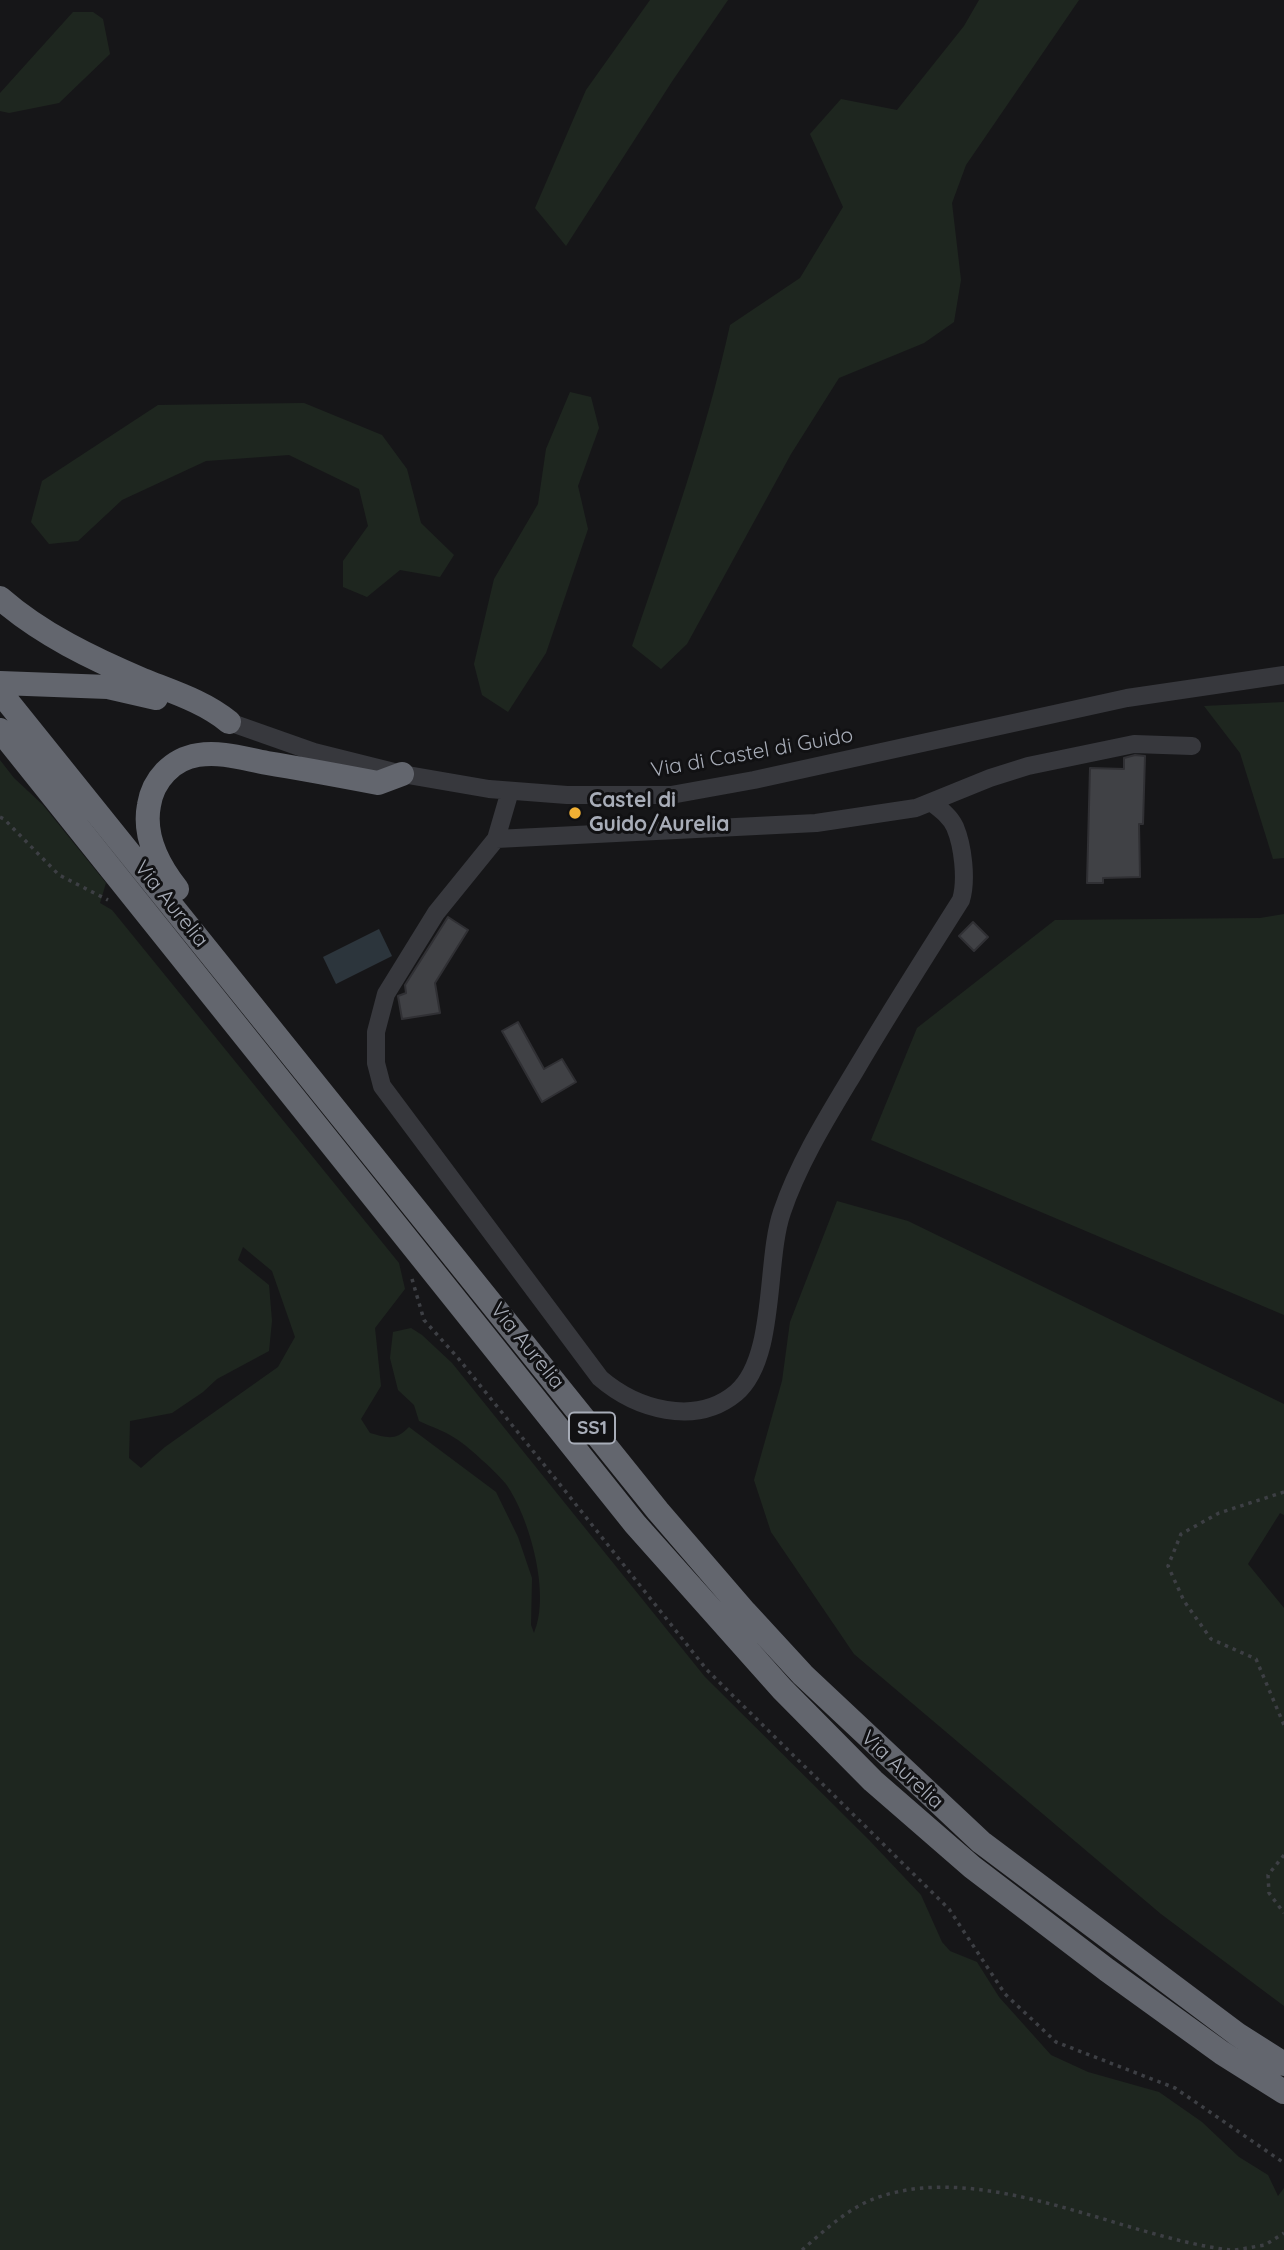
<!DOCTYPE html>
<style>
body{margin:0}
canvas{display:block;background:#161618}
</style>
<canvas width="1284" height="2250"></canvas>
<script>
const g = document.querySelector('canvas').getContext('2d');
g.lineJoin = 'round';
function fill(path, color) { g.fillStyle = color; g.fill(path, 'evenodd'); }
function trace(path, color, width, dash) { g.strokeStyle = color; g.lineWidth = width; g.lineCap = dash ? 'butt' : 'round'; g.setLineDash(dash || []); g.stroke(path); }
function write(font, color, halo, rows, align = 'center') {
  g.font = font + ' Quicksand,sans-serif'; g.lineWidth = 6; g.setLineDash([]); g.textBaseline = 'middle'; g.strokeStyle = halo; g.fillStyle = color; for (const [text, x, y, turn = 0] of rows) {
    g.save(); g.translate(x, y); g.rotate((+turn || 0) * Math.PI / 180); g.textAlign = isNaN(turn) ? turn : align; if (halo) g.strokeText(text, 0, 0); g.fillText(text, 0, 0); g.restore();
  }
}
fill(new Path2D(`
 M650,0H728L673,80L566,246L535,208L586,90Z
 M979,0H1079L966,165L952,203L961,280L954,322L924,343L839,378L791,454L687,644L661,669L632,646C668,540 706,435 730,325L800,278L843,207L810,134L841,99L897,110L964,26Z
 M73,12H93L103,19L110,54L59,103L9,113L0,111V93Z
 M570,392L591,397L599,428L578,486L588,529L546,653L508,712L482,695L474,664L494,579L538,504L546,449Z
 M304,403L382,435L407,469L421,523L454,555L440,577L400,570L367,597L343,587V561L368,526L359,489L289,455L206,461L122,500L78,541L49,544L31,522L42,481L158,405Z
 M1284,702V858L1273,859L1240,753L1204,706Z
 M0,760L14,778L43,805L106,883L100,903L112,910L399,1263L405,1289L375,1328L381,1386L361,1419L370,1433C387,1438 396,1441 409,1427L496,1492L518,1537L532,1578L531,1625L534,1633C551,1595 530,1518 506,1484C497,1473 470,1448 458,1440C447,1432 432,1427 419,1421L414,1405L398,1390L390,1358L393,1332L411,1328L422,1335L452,1363L705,1677L869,1840L921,1895L942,1942L950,1951L977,1962L999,1997L1051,2055L1088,2072L1159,2092L1202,2122L1239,2157L1268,2175L1278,2196L1284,2188V2250H0ZM243,1247L272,1271L295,1337L278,1367L165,1447L141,1468L129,1458L130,1421L172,1413L203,1392L217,1379L269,1351L272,1321L269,1285L238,1260Z
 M1284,914V1315L871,1140L917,1028L1055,920L1260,918Z
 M837,1201L908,1221L1284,1404V1515L1280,1513L1248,1564L1284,1608V2006L1161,1914L854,1654L771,1532L754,1480L782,1381L790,1322Z`), '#1e261f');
fill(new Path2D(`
 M379,929L392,956L336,984L323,957Z`), '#2c353c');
const building = new Path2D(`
 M1135,755L1145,756L1143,824H1139L1140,877L1103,878V883H1087L1090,768L1124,769V758Z
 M448,917L468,930L435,983L440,1013L402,1019L398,996L406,993L405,985Z
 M973,922L988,937L974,951L959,936Z
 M518,1022L544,1069L562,1059L576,1082L542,1102L502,1031Z`);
fill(building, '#404145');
trace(building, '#303034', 2);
trace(new Path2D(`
 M0,817L4,819L59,875L108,900
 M412,1279L424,1320L458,1358L562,1487L707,1670L949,1909L1005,1994L1056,2042L1175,2088L1284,2163
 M1284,1492L1219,1513L1181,1534L1168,1566L1184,1601L1211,1639L1256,1659L1284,1725
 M1284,1855L1268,1875L1269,1893L1284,1913
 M802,2250C824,2231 848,2208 876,2198C984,2159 1121,2237 1230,2250
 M1235,2250L1265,2245L1284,2233`), '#3d3f44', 3.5, [3.5, 5]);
trace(new Path2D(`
 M229,722L314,752L402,774L489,789L567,795H671L754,780L1127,698L1284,675
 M510,791L496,839L436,913L386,994L376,1032V1063L382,1086L600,1378C636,1409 695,1427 736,1393C777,1358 765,1261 782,1212C799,1162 828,1116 855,1071C889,1013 925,957 961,900C967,880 963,846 955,827C950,816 940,809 931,802
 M496,839L816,823L916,808L990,778L1028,766L1134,744L1192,746`), '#37383d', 18);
trace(new Path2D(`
 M0,598C41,634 93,659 143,680C173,692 205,702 229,722
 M0,683L108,687L156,698
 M0,692L658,1511L745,1612L803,1675L981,1842L1237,2034L1284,2064
 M0,730L635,1524L782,1689L873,1781L972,1867L1107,1970L1222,2053L1284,2092
 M177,889C158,865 143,836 149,805C153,780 172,759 198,755C221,751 245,759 267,763C304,769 341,776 378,783L402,774`), '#63666e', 24);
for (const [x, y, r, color] of [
 [575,813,7,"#f2b134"]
]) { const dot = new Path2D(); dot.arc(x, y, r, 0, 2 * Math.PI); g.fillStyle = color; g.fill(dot); trace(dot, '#111113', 2.5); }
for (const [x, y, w] of [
 [592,1428,46]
]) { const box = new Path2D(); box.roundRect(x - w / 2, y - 15.5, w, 31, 5); g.fillStyle = '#111113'; g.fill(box); trace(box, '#a8adb8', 2); }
write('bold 19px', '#a8adb8', null, [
 ["SS1",592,1428]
]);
write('21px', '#a8adb8', '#111113', [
 ["Via di Castel di Guido",752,753,-10],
 ["Via Aurelia",171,904,51],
 ["Via Aurelia",527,1346,51],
 ["Via Aurelia",902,1770,43]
]);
write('bold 21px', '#a8adb8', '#111113', [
 ["Castel di",589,801],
 ["Guido/Aurelia",589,825]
], 'left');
</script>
